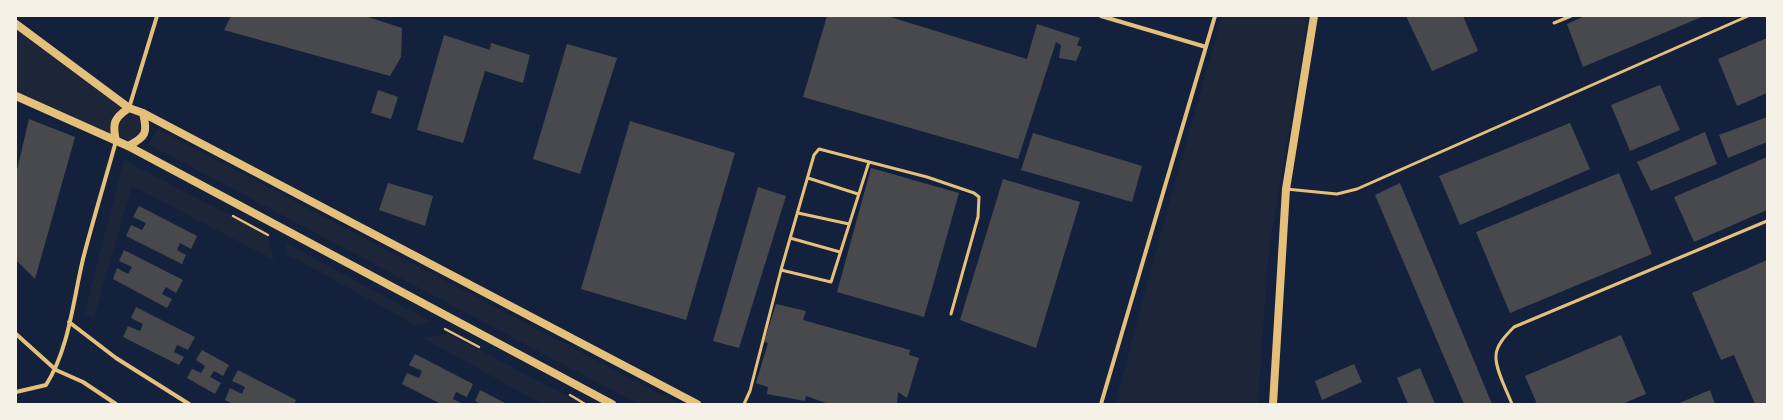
<!DOCTYPE html>
<style>
body{margin:0}
#map{position:relative;width:1783px;height:420px;overflow:hidden;background:#14213d;font-family:"Alegreya Sans",sans-serif}
canvas{display:block}
.frame{position:absolute;inset:0;border:17px solid #f6f1e7;pointer-events:none}
</style>
<div id="map">
<canvas width="1783" height="420"></canvas>
<div class="frame"></div>
</div>
<script>
const g = document.querySelector('canvas').getContext('2d');
g.lineJoin = 'round';
function fill(path, color) { g.fillStyle = color; g.fill(path, 'evenodd'); }
function trace(path, color, width, dash) { g.strokeStyle = color; g.lineWidth = width; g.lineCap = dash ? 'butt' : 'round'; g.setLineDash(dash || []); g.stroke(path); }
fill(new Path2D(`
 M1222,16H1308L1268,257L1258,404H1115L1159,239Z
 M16,26L126,108L115,116L113,137L16,95Z
 M131,113L138,115C155,157 92,138 131,113Z
 M158,129L679,404H638L148,144Z
 M124,160L268,235L274,260L132,186L94,317L84,314Z
 M286,243L430,321L415,325L287,254Z
 M449,334L583,404H542L423,338Z`), '#1d2539');
fill(new Path2D(`
 M231,16H365L402,28L401,57L390,76L224,30Z
 M827,16H887L1027,59L1037,24L1080,38L1077,45L1082,47L1076,61L1059,58L1061,45L1056,42L1018,159L803,97Z
 M1406,16H1463L1478,51L1432,71Z
 M1585,16H1704L1583,67L1567,24Z
 M444,35L490,50L491,43L530,55L523,83L485,71L463,143L417,130Z
 M1767,38V93L1737,106L1718,59Z
 M567,44L617,58L580,174L533,159Z
 M1660,85L1680,130L1630,151L1611,105Z
 M378,90L398,97L391,119L371,113Z
 M1767,117V142L1728,158L1719,135Z
 M29,119L75,137L35,279L16,260V174Z
 M630,121L735,153L686,320L581,289Z
 M1570,123L1590,169L1460,225L1439,176Z
 M1705,132L1717,164L1651,191L1637,162Z
 M1033,133L1142,166L1132,202L1021,170Z
 M1767,157V210L1694,242L1674,197Z
 M871,168L959,193L924,317L837,292Z
 M1619,173L1652,254L1510,313L1476,232Z
 M1003,179L1080,202L1036,348L960,320Z
 M388,183L433,196L425,226L379,210Z
 M1400,183L1492,404H1464L1375,195Z
 M758,187L786,196L739,348L713,341Z
 M139,206L197,236L191,249L180,243L177,250L186,255L182,264L126,236L131,225L142,230L146,223L133,217Z
 M124,250L183,280L176,293L166,287L162,294L172,299L167,308L113,279L117,268L128,274L132,267L119,261Z
 M1767,260V404H1755L1734,355L1721,360L1692,293Z
 M776,304L806,311L803,320L910,350L909,355L919,358L907,398L898,392L897,404H829L806,396L805,401L767,394L768,387L756,383L768,343L764,342Z
 M136,307L195,337L188,350L177,345L174,352L184,357L179,365L123,337L128,326L140,331L143,324L131,318Z
 M1621,335L1646,394L1622,404H1537L1525,376Z
 M202,350L229,365L223,376L214,371L210,377L221,383L215,394L187,378L192,369L201,373L205,366L196,360Z
 M415,354L473,384L467,397L456,392L453,399L463,404H441L402,384L407,373L419,378L422,371L409,365Z
 M1354,364L1362,382L1322,400L1315,381Z
 M1420,368L1435,404H1408L1397,378Z
 M238,370L296,400L294,404H233L225,400L230,388L242,394L245,387L232,381Z
 M480,390L507,404H481L475,401Z
 M1710,390L1715,404H1677Z`), '#48494c');
trace(new Path2D(`
 M233,216L268,235
 M445,329L479,347
 M570,395L585,404`), '#e5c07b', 2.5);
trace(new Path2D(`
 M1554,23L1571,16
 M808,178L858,194
 M1286,189L1337,194L1357,189L1748,16
 M798,213L849,224
 M790,238L840,252
 M781,270L831,282L869,162
 M744,404L750,391L781,270L814,155L819,149L927,177L974,193L979,197L978,217L951,314
 M1512,404C1507,391 1495,369 1496,356C1496,345 1507,334 1514,327L1767,221`), '#e5c07b', 3);
trace(new Path2D(`
 M1101,16L1206,47
 M129,108L157,16
 M69,322L116,358L189,404
 M16,334L56,370L83,382L116,404
 M16,392L46,385C69,349 73,301 83,259C93,220 105,181 116,141
 M1101,404L1215,16`), '#e5c07b', 4);
trace(new Path2D(`
 M16,24L129,108L143,113L697,404
 M16,96L128,146L612,404
 M116,141C112,123 114,118 129,108
 M128,146C146,137 148,133 143,113
 M1273,404L1286,189L1314,16`), '#e5c07b', 8);
</script>
